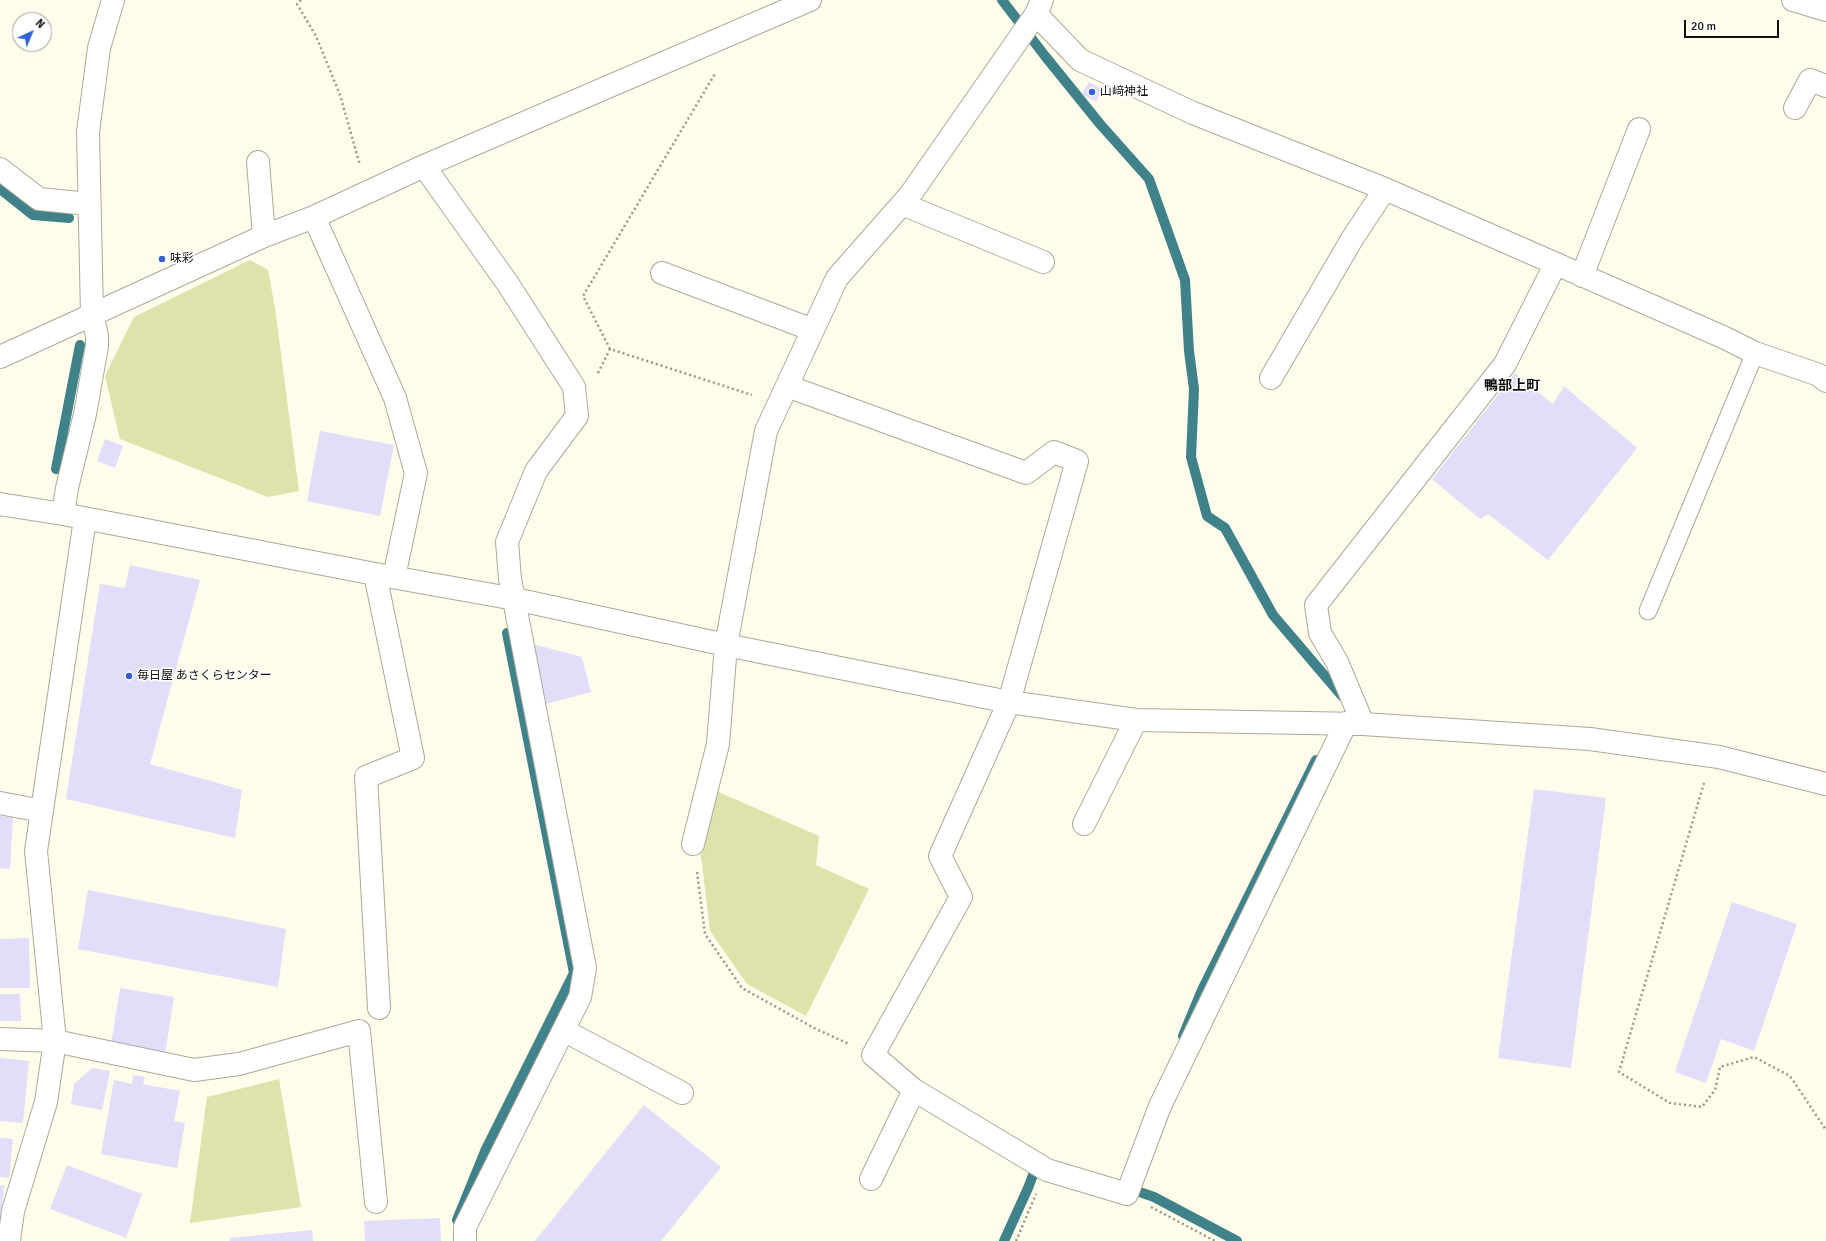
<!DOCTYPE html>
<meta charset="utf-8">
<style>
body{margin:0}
#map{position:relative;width:1826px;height:1241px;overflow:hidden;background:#fffceb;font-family:Signika,sans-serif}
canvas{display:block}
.north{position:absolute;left:12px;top:12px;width:40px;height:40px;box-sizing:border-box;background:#fff;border:1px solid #9f9f9d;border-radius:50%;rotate:44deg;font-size:11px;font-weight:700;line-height:16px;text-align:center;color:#100f0a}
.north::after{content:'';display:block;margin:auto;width:14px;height:18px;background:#3361d1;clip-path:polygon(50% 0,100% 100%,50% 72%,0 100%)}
.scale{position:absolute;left:1684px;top:20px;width:95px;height:18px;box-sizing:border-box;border:2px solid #100f0a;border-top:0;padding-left:5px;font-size:12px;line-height:14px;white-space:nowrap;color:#100f0a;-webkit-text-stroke:3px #fff;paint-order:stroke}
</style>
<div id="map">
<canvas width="1826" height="1241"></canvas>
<div class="north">N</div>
<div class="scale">20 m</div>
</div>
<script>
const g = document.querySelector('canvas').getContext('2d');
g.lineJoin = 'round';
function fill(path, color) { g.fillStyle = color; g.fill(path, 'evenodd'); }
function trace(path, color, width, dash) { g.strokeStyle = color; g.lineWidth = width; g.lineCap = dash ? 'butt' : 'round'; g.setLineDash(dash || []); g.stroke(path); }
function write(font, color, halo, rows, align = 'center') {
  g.font = font + ' Signika,"Noto Sans JP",sans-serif'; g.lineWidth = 3; g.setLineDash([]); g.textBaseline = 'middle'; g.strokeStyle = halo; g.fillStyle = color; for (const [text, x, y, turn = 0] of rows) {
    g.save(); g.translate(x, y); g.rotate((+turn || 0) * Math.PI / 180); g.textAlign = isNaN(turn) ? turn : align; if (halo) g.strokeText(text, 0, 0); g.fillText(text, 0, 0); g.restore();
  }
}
fill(new Path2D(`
 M250,260L268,270L275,308L299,491L268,497L120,439L105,376L134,317Z
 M714,790L819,836L816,865L869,889L806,1016L747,984L710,931L700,847Z
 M279,1079L301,1207L190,1223L207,1097Z`), '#dde3ab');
trace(new Path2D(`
 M1002,0L1045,56L1100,124L1149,179L1185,280L1189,351L1194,389L1191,457L1207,516L1225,528L1273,615L1342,696
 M0,189L33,215L69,218
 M56,469L80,345
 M1183,1036L1202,990L1316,760
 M1128,1188L1154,1197L1237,1241
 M457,1220L486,1149L574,973L507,633
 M1004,1241L1028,1188L1038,1162`), '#3f828a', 10);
fill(new Path2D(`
 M1089,82L1102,89L1096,102L1082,94Z
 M1515,373L1553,404L1564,386L1637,448L1548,560L1488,514L1480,519L1432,479Z
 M320,431L394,445L380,516L307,501Z
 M105,439L123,446L115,468L97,461Z
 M130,565L200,580L150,764L242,790L235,838L66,799L100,584L125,588Z
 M533,644L582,657L591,692L546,704Z
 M1534,789L1606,798L1571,1068L1498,1058Z
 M0,816L13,817L10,869L0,868Z
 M88,890L286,929L278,987L78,949Z
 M1732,902L1797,924L1754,1051L1721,1039L1706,1083L1675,1072Z
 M29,938L30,988H0V939Z
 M120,988L174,997L165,1054L111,1045Z
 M0,994H20L21,1021H0Z
 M0,1058L29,1061L23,1123L0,1121Z
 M92,1068L110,1071L102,1110L71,1104L74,1084Z
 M133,1075L145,1077L143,1084L180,1091L174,1121L185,1123L177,1168L101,1154L114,1080L132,1084Z
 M644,1105L721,1167L661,1241H535Z
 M0,1138L13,1139L9,1178L0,1177Z
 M67,1165L142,1194L126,1238L50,1209Z
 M0,1185H4L1,1224H0Z
 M440,1218L441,1241H365L364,1221Z
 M312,1230L313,1241H230V1238Z`), '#e2ddf8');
const service = new Path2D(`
 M1648,611L1755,353`);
const minor = new Path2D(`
 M1042,0L1036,14L1080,60L1193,113L1385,189L1723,337L1755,353L1819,375L1826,381
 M1793,0L1826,10
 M1795,108L1810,80L1826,86
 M258,162L264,236
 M424,166L508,284L574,387L577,416L536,471L507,542L510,579L585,968L580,997L465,1227V1241
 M0,169L39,199L89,204
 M902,204L1043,262
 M314,217L395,398L416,473L394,577
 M662,273L813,330
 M1582,276L1639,129
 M0,357L264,236L314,217L424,166L810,0
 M1271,378L1352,239L1385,189
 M787,386L1026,473L1054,452L1077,461L1009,702L940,856L961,897L873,1055L914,1090L1047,1170L1127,1194L1160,1106L1346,723
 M0,504L63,514L375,574L515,599L726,645L1009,702L1136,720L1363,724L1590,739L1719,757L1826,784
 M63,514L67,488L85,414L97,346V336L92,314L88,132L99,48L113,0
 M375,574L413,758L366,777L379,1008
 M1363,724L1337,662L1320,633L1316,605L1505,364L1555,265
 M0,803L42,811
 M1084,824L1136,720
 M693,844L718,744L726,645L766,431L837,278L910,195L1036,14
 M565,1031L682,1093
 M0,1039L55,1041L194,1070L239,1064L359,1031L376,1202
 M871,1179L914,1090
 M9,1241L13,1211L46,1102L55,1041L36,851L85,519`);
trace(service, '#aca999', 19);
trace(minor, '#aca999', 24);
trace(new Path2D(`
 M301,0L297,4L316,36L340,95L360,165
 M610,349L583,296L716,72
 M598,373L610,349L752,395
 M1704,783L1619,1072L1670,1103L1702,1107L1715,1090L1720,1067L1754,1057L1790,1076L1826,1130
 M697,872L705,934L742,988L816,1029L849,1044
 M1151,1207L1215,1241
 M1016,1241L1036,1194`), '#99978b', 2.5, [2, 3]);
trace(service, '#fff', 17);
trace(minor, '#fff', 22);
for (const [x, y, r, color] of [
 [1092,92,4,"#3361d1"],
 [162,259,4,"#3361d1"],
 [129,676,4,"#3361d1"]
]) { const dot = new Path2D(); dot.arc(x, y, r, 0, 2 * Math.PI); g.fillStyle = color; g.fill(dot); trace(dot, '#fff', 1.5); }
write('12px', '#100f0a', '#fff', [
 ["山﨑神社",1100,92],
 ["味彩",170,259],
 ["毎日屋 あさくらセンター",137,676]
], 'left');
write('bold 14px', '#100f0a', '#fff', [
 ["鴨部上町",1512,386]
]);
</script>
